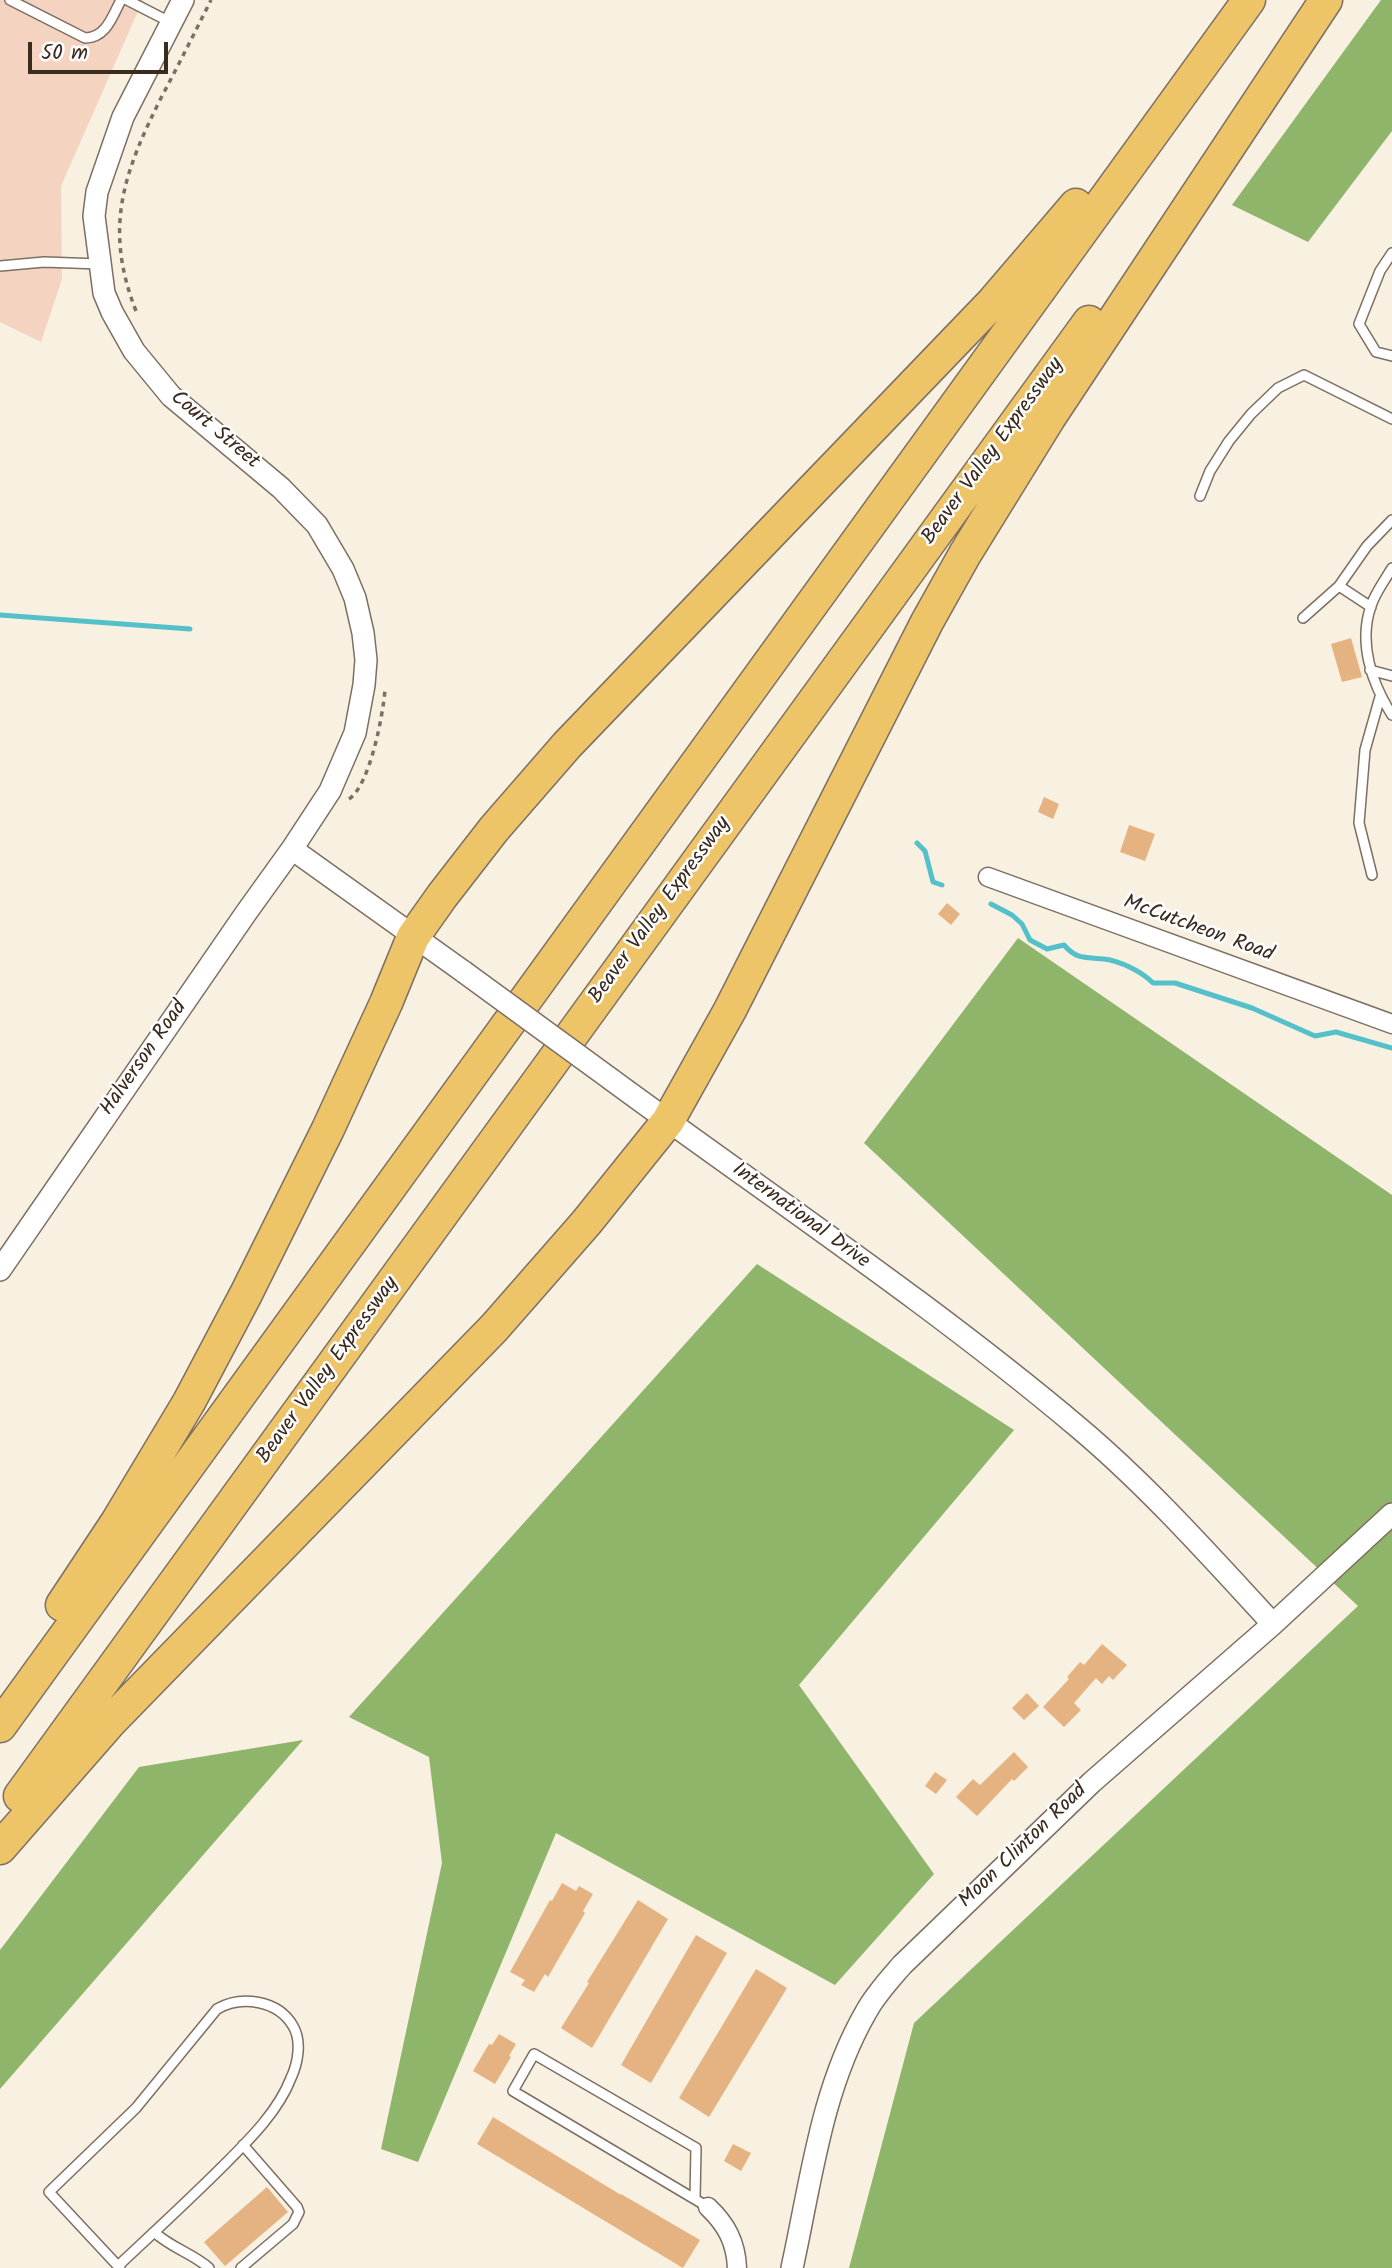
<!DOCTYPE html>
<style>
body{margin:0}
#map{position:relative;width:1392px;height:2268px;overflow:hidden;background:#f8f0e1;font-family:Kalam,sans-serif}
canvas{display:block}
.scale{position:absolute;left:28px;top:42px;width:140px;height:32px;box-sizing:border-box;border:4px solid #3b2a1e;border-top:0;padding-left:9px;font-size:21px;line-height:24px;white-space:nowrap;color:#3b2a1e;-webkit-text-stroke:5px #fff;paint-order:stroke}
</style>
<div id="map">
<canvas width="1392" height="2268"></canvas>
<div class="scale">50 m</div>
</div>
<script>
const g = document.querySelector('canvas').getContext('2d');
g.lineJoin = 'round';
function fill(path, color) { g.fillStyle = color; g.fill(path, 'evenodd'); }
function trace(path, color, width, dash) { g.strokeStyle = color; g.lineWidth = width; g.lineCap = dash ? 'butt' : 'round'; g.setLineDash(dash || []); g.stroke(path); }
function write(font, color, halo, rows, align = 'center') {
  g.font = font + ' Kalam,sans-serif'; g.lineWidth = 5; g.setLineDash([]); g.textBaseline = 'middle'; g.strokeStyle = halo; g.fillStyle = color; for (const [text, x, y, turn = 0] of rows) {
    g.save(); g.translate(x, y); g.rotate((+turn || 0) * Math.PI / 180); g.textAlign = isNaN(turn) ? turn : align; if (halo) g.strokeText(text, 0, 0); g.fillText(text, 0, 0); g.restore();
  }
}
fill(new Path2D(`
 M0,0H143L61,186L62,279L41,342L0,322Z`), '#f4d3c1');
fill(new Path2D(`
 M1381,0H1392V131L1308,242L1232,205Z
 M1018,938L1392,1195V2268H849L914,2023L1358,1606L864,1143Z
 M757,1264L1014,1430L799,1685L934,1874L835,1985L556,1833L418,2162L381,2149L442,1863L429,1757L349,1717Z
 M303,1740L0,2089V1950L139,1767Z`), '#8eb56a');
trace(new Path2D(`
 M0,615L190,629
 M917,843L925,851L933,882L942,885
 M991,904L1012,915L1022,924L1030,940L1047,949L1064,945C1077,960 1085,957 1104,959C1120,961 1141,971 1153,983H1175L1252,1008L1315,1036L1336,1032L1392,1048`), '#53c0ca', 5);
fill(new Path2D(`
 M1351,638L1362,677L1342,682L1331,644Z
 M1044,797L1059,804L1053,819L1038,812Z
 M1129,825L1155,834L1145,861L1120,852Z
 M947,903L960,914L951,925L938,914Z
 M1102,1644L1127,1665L1113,1680L1109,1676L1102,1684L1096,1678L1074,1703L1081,1710L1064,1727L1043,1707L1069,1679L1067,1677L1080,1662L1084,1665Z
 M1027,1693L1039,1706L1024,1720L1012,1708Z
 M1014,1752L1028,1767L1014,1781L1012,1779L977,1816L956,1797L973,1779L980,1785Z
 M935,1772L947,1780L936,1794L925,1786Z
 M562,1883L576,1891L579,1886L593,1894L583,1911L585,1913L548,1977L545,1974L534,1992L521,1985L525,1980L510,1972L550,1900L552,1901Z
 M638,1900L668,1919L592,2048L561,2028L589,1983L587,1982Z
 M696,1935L727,1953L651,2083L621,2065Z
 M756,1969L787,1988L709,2117L679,2098Z
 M499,2034L516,2044L509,2056L511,2057L495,2084L473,2071L489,2044L492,2045Z
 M493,2117L621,2195V2194L700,2240L683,2268L477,2144Z
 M733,2144L751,2153L741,2171L724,2161Z
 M267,2187L288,2212L225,2266L204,2242Z`), '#e5b381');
const service = new Path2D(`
 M10,0L85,38C106,38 112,17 121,0
 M127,0L170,22
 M1392,253L1380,271L1359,324L1376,352L1392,356
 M0,266L44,262L100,264
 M1200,496L1210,471L1229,441L1251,414L1278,388L1304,375L1392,419
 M1392,568C1385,580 1375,593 1371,606C1358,643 1372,684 1392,715
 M1339,586L1371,607
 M1303,618L1339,586L1367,546L1392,520
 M1370,670L1392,676
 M1372,875L1359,823L1365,750L1380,697
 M695,2199L696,2148L534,2054L513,2091L708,2207
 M154,2232C173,2249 192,2253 209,2268
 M118,2266C153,2233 189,2200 223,2166C248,2141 278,2112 291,2078C298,2063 302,2041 293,2026C278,2000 241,1995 217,2009L136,2108L49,2192L118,2266L120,2268
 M241,2268L293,2224L299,2212L297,2207L243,2145`);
const minor = new Path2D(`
 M988,877L1392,1024
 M708,2207C726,2224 736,2242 737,2268`);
const tertiary = new Path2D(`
 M292,849L464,972
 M612,1080C767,1194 932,1304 1079,1428C1149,1487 1211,1557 1273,1624
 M0,1270L246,913L292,849L330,791L355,733L364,685L366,660L363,633L355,598L343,569L317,525L281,488L171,396L134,351L112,312L104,293L94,216L97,192L123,117L183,0
 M792,2268C811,2182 821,2090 866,2012C875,1995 889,1980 902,1965L1092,1782L1273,1624L1392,1514`);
const motorway = new Path2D(`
 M62,1605L117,1522L189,1402L246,1294L328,1129L386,1003L413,937L442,896L494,829L567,745L993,302L1076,205
 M0,1726L1249,0
 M20,1796L1089,322
 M0,1848L111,1721L494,1328L586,1223L668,1121L730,1010L927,622L965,554L1049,418L1326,0`);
trace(service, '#7d6f62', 12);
trace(minor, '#7d6f62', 21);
trace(tertiary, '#7d6f62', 24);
trace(motorway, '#7d6f62', 35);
trace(new Path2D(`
 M136,311C103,227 124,172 162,96C179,64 195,32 211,0
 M349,799C370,785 383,715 385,690`), '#7d6f62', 3.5, [5, 5]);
trace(service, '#fff', 9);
trace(minor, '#fff', 18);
trace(tertiary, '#fff', 21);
trace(motorway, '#eec469', 32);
const tertiaryBridge = new Path2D(`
 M464,972L612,1080`);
trace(tertiaryBridge, '#7d6f62', 24, []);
trace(tertiaryBridge, '#fff', 21);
write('21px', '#3b2a1e', '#fff', [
 ["Court Street",214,431,40],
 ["Beaver Valley Expressway",994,452,-54],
 ["Beaver Valley Expressway",661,911,-54],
 ["McCutcheon Road",1198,930,20],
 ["Halverson Road",145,1059,-55],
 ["International Drive",800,1217,36],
 ["Beaver Valley Expressway",329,1371,-54],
 ["Moon Clinton Road",1024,1847,-44]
]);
</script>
